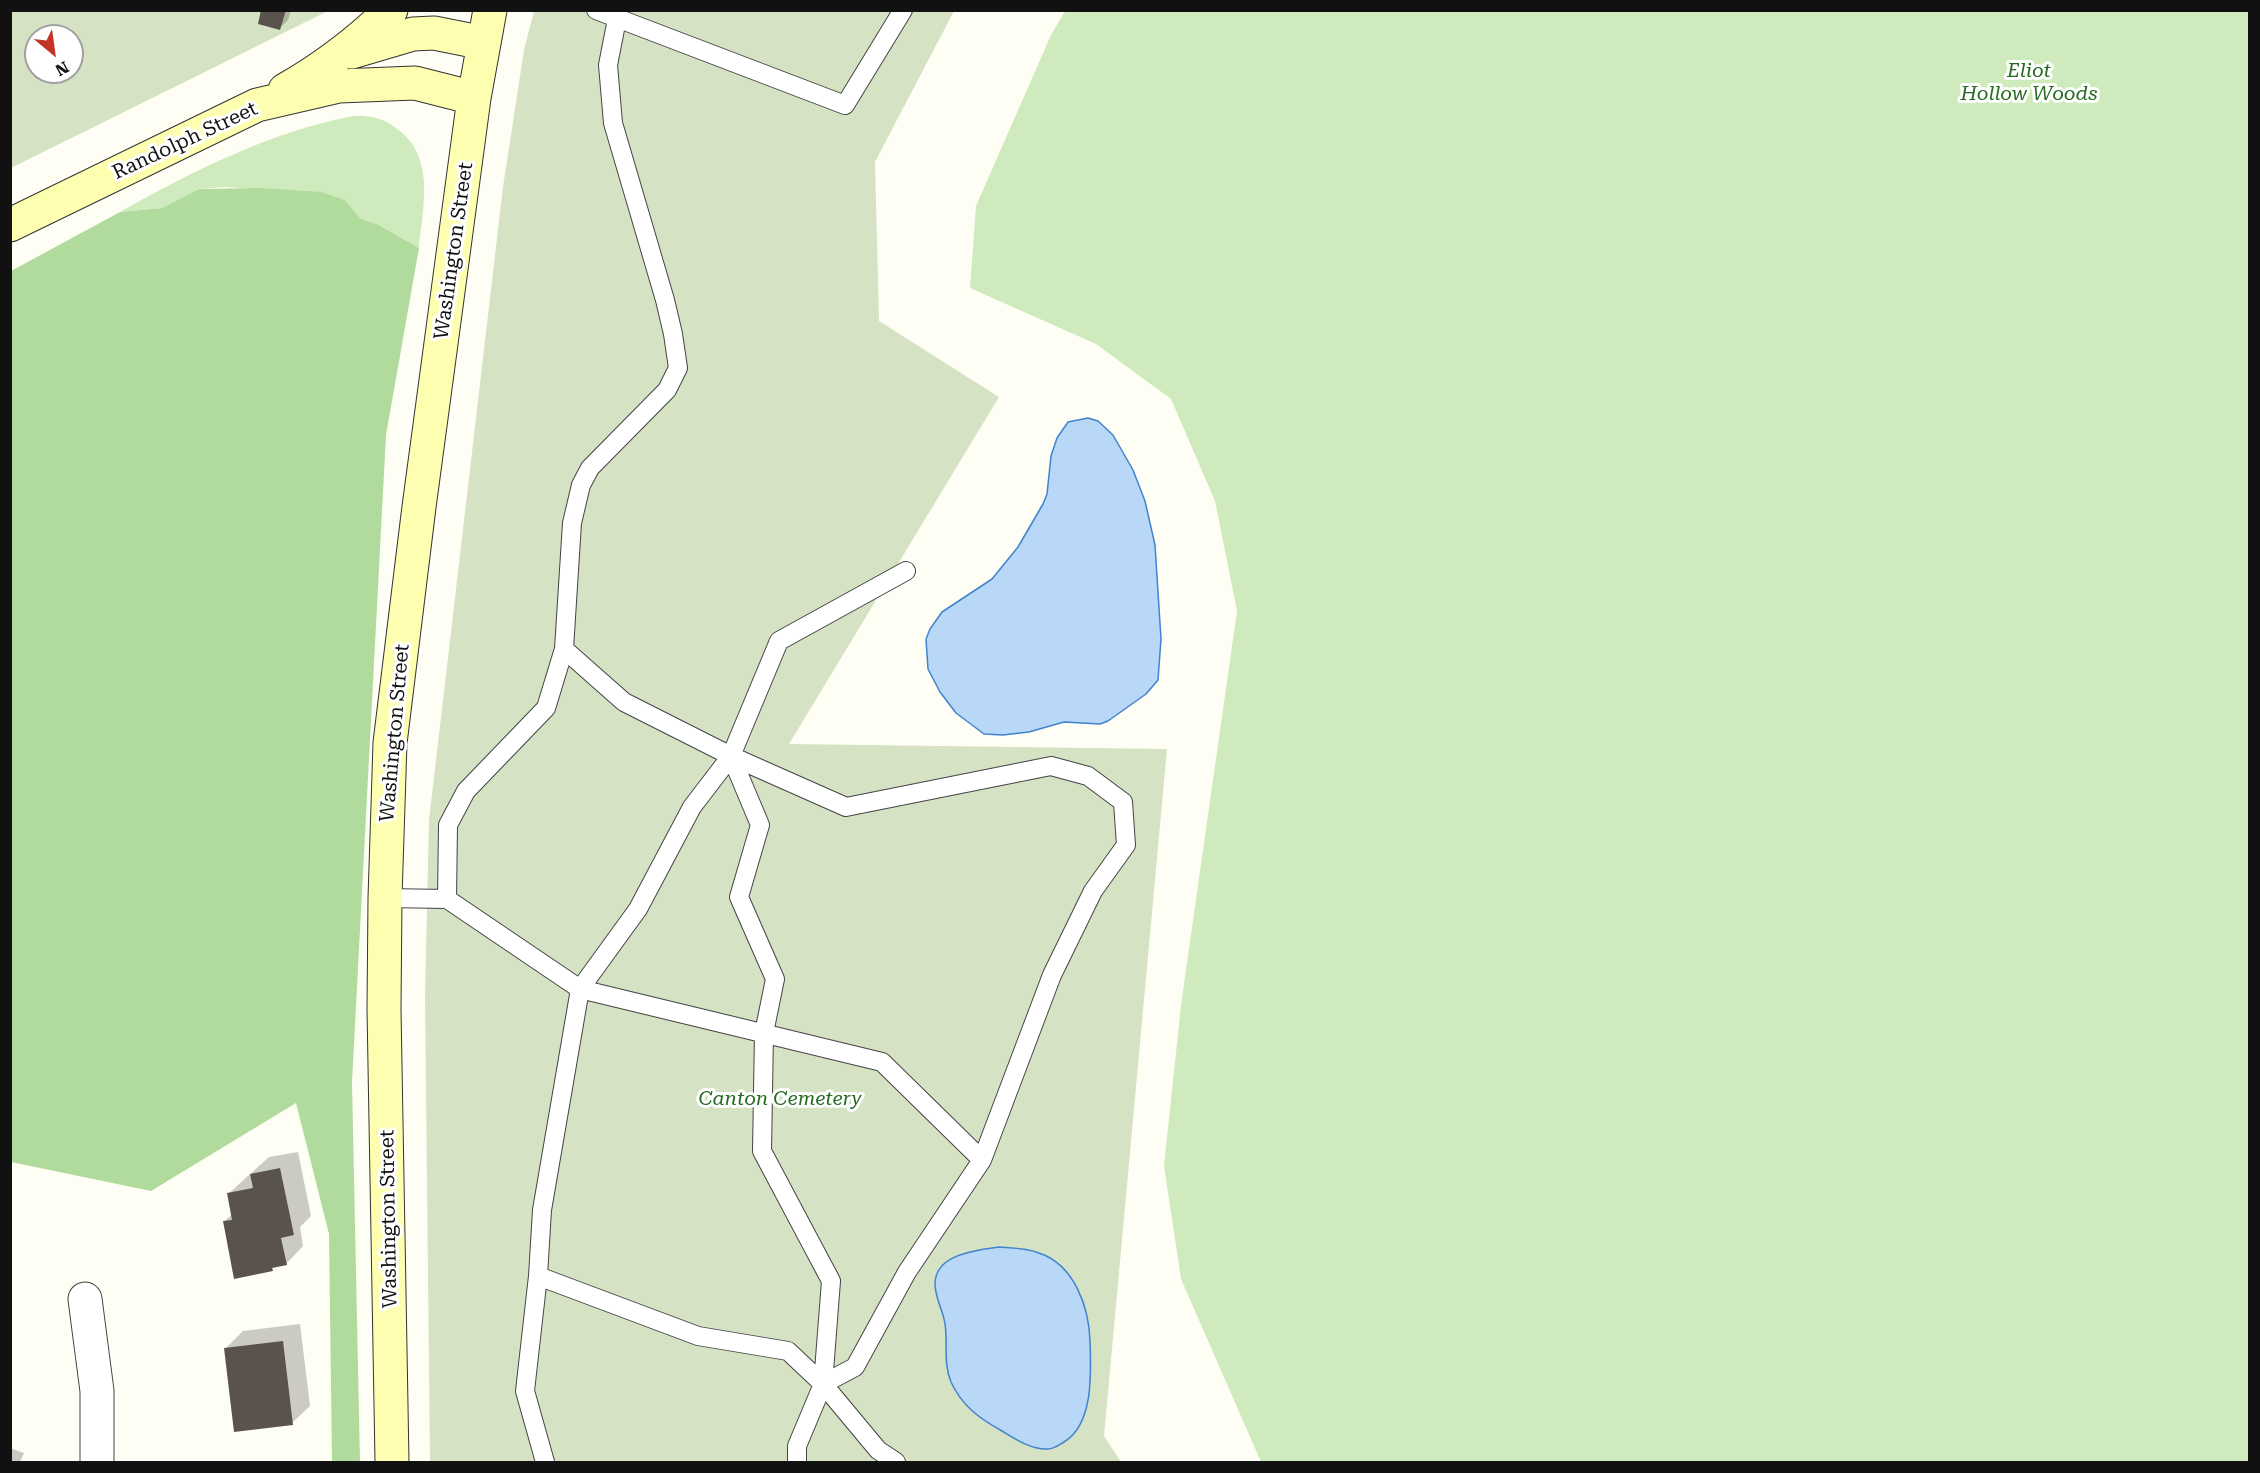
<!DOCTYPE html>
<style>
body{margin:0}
#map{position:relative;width:2260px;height:1473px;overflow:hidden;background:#fffef4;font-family:"Roboto Serif",serif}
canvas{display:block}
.frame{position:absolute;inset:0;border:12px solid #111;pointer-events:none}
.north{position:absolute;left:24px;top:24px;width:60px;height:60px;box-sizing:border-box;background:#fff;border:2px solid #a0a0a0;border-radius:50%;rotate:151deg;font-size:16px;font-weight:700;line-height:24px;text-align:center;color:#111}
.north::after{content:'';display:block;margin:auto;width:21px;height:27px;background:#c23427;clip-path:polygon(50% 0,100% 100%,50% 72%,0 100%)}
</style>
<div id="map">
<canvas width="2260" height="1473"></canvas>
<div class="frame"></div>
<div class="north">N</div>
</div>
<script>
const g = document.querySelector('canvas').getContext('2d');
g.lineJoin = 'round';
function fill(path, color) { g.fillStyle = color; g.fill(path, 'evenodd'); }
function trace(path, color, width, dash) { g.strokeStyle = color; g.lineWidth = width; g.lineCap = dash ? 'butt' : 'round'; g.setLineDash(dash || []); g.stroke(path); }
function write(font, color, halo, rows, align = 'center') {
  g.font = font + ' "Roboto Serif",serif'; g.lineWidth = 6; g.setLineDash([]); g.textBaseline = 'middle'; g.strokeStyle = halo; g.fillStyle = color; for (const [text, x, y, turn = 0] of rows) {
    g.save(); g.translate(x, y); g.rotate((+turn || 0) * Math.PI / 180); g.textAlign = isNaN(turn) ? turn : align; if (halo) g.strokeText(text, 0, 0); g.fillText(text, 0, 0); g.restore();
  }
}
fill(new Path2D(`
 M1065,11H2249V1462H1261L1181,1279L1164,1166L1181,1005L1237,611L1215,501L1171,399L1096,344L970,288L976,206L1051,35Z
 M353,116C369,115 383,118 396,128C436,156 423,206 419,248L377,224L361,219L345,200L297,191L224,187L199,189L162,208L120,212C193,171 270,132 353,116Z`), '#cfebbd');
fill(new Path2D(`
 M261,188L321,192L345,200L361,219L377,224L419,248L386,435L352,1082L360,1462H332L329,1234L296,1103L151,1191L11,1162V271L120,212L162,208L199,189Z`), '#b0db9c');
fill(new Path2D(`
 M11,11H328L11,168ZM36,36H72V72H36Z
 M534,11H954L875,162L879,321L999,397L789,744L1167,749L1104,1436L1121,1462H430L425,997L429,820L503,187L524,50Z`), '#d5e3c4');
const water = new Path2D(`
 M1088,418L1098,421L1113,435L1133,470L1145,501L1155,545L1161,639L1158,680L1146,694L1108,721L1100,724L1064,722L1029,732L1003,735L984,734L956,713L940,692L928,669L926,639L930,629L942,612L992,579L1018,547L1043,504L1047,494L1051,456L1057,438L1068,422Z
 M999,1247C1012,1248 1027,1248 1039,1253C1075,1265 1089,1308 1090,1341C1091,1372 1094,1424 1064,1442C1059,1445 1054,1449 1048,1449C1032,1450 1015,1439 1002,1431C980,1419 962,1406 951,1382C943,1363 948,1343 945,1324C943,1310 935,1298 935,1284C935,1254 977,1250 999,1247Z`);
fill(water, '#b9d7f6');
trace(water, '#4083ce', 1.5);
fill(new Path2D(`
 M263,10H291L288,20L280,28Z
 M298,1152L311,1216L300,1227L303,1246L286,1264L275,1266L272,1270L224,1222L232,1214L228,1194L269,1157Z
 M300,1324L310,1406L292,1423L225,1349L243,1331Z
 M10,1448L24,1453L20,1462H10Z`), '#0003');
fill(new Path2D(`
 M261,10H286L280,30L258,24Z
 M280,1168L294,1235L281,1238L287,1265L272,1268L273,1271L234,1279L223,1221L232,1220L227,1193L253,1188L250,1174Z
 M283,1341L293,1425L234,1432L224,1348Z`), '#5a534d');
const service = new Path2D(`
 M596,10L845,105L903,10
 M564,649L572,523L581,485L590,468L667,390L678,368L673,334L665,300L613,123L608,65L617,19
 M731,756L779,641L906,571
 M385,898L447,899
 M538,1276L525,1391L545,1462
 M823,1384L788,1351L698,1336L538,1276L542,1210L580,989L447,899L448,825L466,791L546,708L564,649L624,702L731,756L846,807L1051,766L1088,776L1123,802L1126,845L1093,891L1052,975L982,1160L882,1062L580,989L638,909L692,807L731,756L760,825L739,897L775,979L764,1033L762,1151L831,1281L823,1384L855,1367L907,1272L982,1160
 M797,1462V1446L823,1384L878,1450L896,1462`);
const minor = new Path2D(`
 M85,1299L97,1391V1462`);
const secondary = new Path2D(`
 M352,52L413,34L434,33L484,43
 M285,90C324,68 359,41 391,10
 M10,225L257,105L339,86L415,83L474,98
 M392,1462L384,1009L385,898L390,743L419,507L474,98L490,10`);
trace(service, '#444', 20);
trace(minor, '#444', 35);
trace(secondary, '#333', 35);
trace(service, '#fff', 18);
trace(minor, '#fff', 33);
trace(secondary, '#fdfeb0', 33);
write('italic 20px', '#256a1f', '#fff', [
 ["Eliot",2029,71],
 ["Hollow Woods",2029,94],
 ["Canton Cemetery",780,1099]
]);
write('20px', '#111', '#fff', [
 ["Randolph Street",185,141,-25],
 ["Washington Street",454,251,-82],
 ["Washington Street",395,733,-85],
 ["Washington Street",389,1219,-91]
]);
</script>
